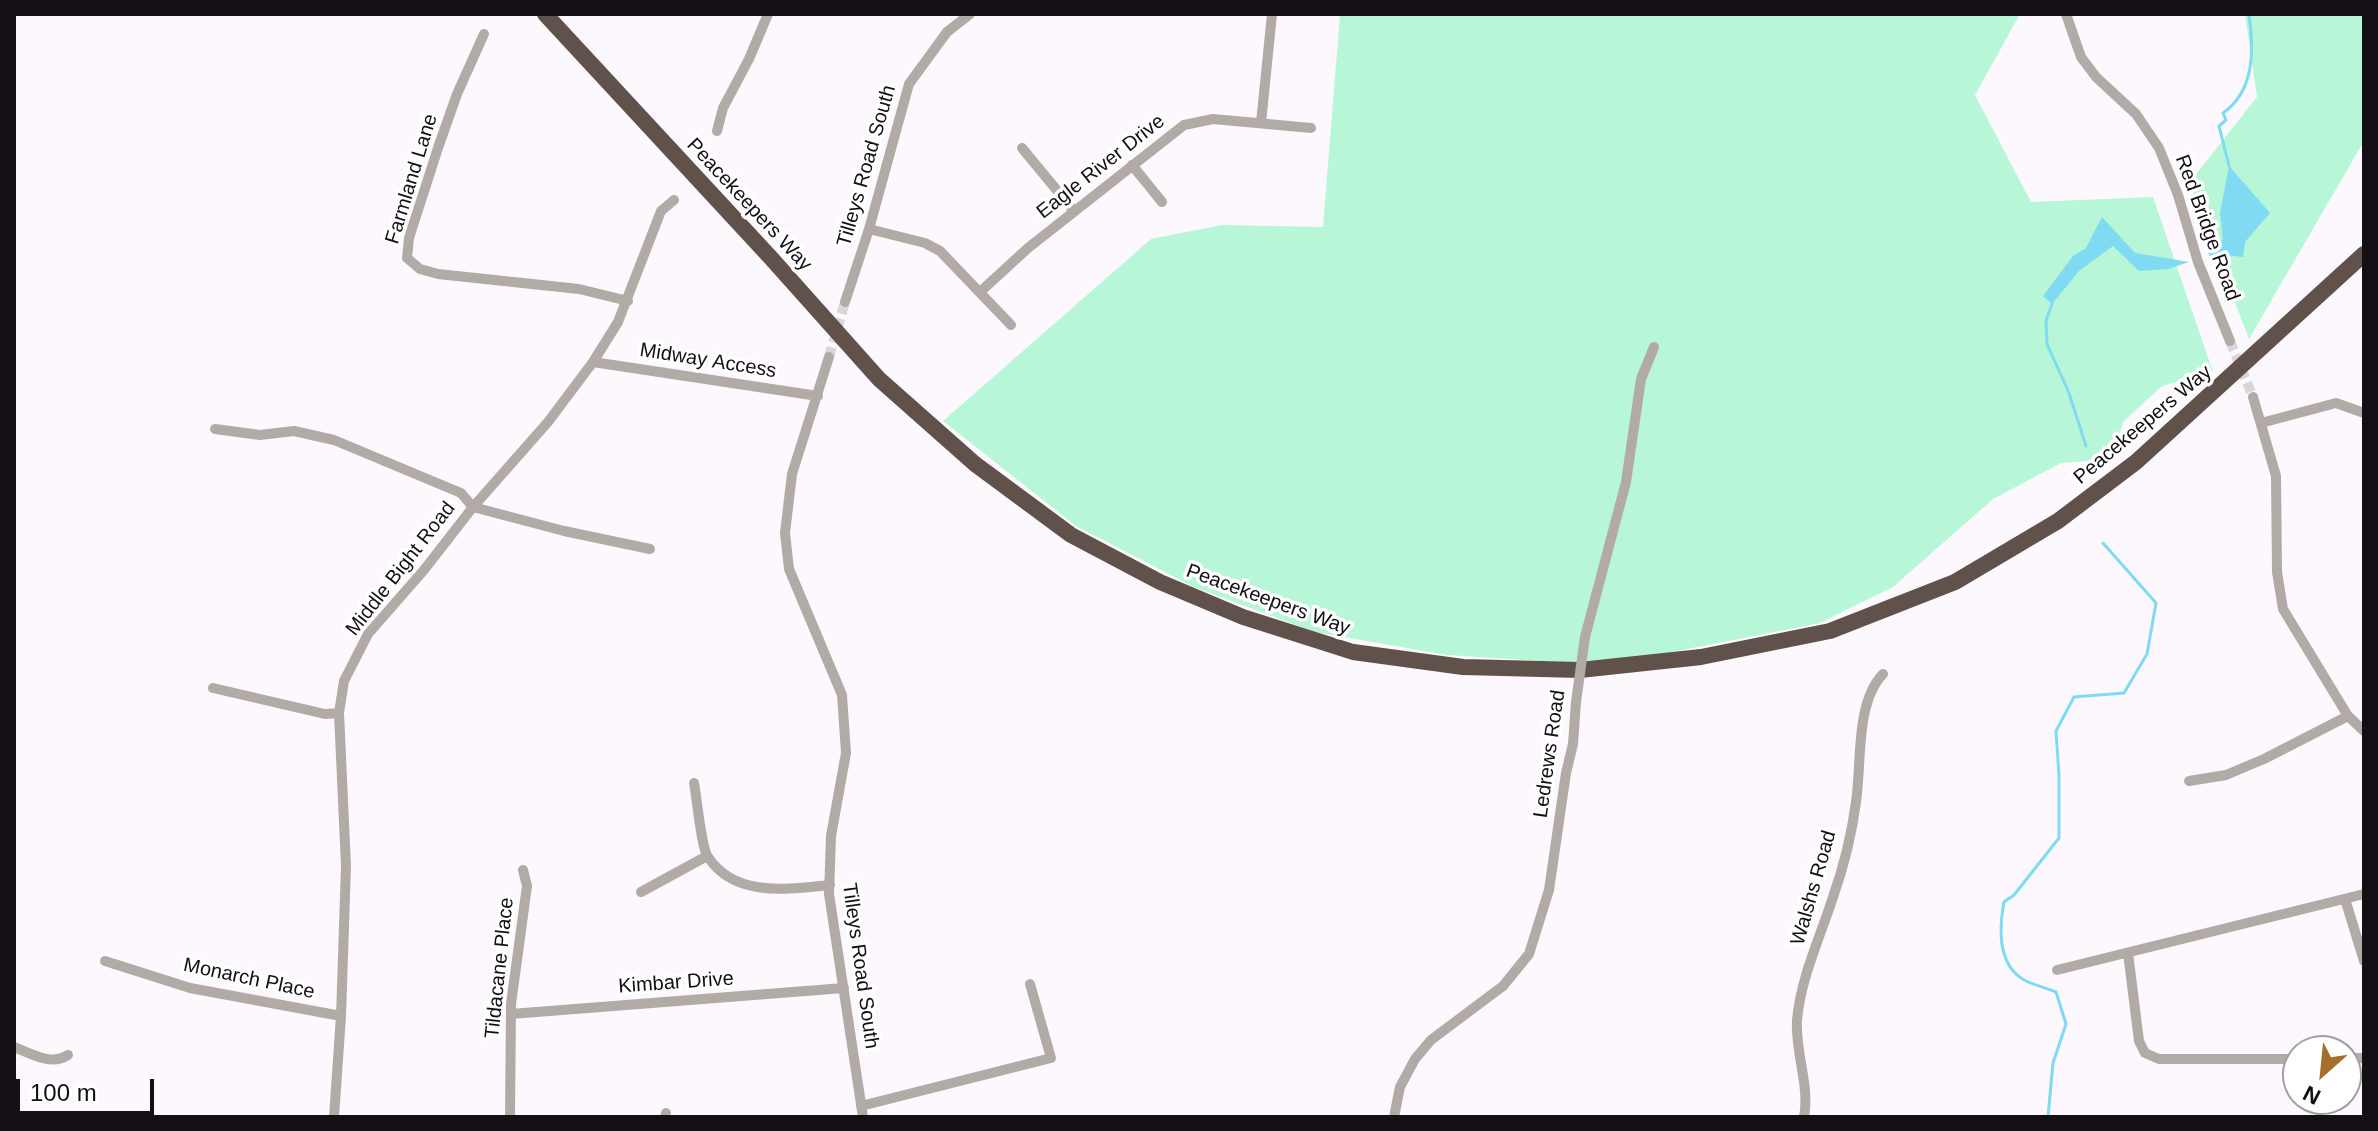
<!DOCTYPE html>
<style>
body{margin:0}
#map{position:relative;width:2378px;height:1131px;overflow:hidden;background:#fdf8fe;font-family:Helvetica,sans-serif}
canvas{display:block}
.frame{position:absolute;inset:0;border:16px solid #130f14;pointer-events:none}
.north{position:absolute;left:2282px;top:1035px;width:80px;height:80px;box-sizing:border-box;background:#fff;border:2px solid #a19fa1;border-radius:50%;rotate:207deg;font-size:22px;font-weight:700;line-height:32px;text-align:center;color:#130f14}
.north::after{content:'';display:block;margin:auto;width:28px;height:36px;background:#a66e2b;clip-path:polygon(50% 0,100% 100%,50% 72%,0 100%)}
.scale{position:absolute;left:16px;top:1079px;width:138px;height:36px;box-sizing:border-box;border:4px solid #130f14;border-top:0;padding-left:10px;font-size:24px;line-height:28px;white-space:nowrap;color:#130f14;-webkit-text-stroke:6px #fff;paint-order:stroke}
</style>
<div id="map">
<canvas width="2378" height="1131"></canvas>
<div class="frame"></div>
<div class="north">N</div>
<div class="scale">100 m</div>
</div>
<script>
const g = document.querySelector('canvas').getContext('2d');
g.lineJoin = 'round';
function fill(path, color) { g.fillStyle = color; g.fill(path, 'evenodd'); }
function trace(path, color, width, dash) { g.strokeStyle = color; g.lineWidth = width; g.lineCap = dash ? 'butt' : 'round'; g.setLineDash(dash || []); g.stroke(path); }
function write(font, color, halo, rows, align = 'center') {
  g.font = font + ' Helvetica,sans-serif'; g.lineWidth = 7; g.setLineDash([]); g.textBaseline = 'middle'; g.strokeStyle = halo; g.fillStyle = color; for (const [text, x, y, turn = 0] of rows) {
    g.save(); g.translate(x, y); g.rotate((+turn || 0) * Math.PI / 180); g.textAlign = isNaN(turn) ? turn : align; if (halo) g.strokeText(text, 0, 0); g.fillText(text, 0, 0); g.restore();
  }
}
fill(new Path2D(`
 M1340,14H2020L1975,95L2031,202L2153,197L2213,372L2162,386L2123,422L2112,459L2061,463L1993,499L1893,587L1820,623L1662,654L1571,663L1447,655L1315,632L1194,587L1076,526L943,421L1151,239L1222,225L1323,227Z
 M2245,14H2364V141L2249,339L2189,183L2257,97Z`), '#b7f7d7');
fill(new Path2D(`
 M2229,166L2270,213L2245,242L2243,257L2224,255L2210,258L2206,246L2223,239L2220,213Z
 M2102,217L2135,253L2189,262L2168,269L2139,271L2113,246L2079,271L2052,304L2043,296L2073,256L2086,248Z`), '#7fdaf2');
trace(new Path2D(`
 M2229,166L2219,126L2226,120L2223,113C2255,91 2254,49 2249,14
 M2052,304L2046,321L2047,344L2069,393L2086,446
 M2048,1117L2053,1063L2066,1024L2056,992C2046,988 2035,985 2026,981C1997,966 1999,929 2004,902L2014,895L2059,838V775L2056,731L2074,697L2124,693L2147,654L2156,603L2103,543`), '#7fdaf2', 3);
trace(new Path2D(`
 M2230,341L2253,397
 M829,357L845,302`), '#dad5db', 10, [10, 5]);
trace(new Path2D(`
 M2066,14L2081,57L2096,77L2136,114L2159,148L2178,195L2198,262L2230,341
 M484,34L457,94L438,148L409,238L407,258L420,269L438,274L579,289L628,301
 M1261,123L1272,14
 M717,131L723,108L749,59L768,14
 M1022,148L1074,211
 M1132,165L1162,202
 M869,229L925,243L940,251L1011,325
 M980,292L1028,248L1184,125L1213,119L1311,128
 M845,302L869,229L909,84L947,32L970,14
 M829,357L792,474L785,533L789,569L842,695L846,753L831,836L829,894L863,1117
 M593,362L818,396
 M2253,397L2276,476L2277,572L2283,609L2348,716L2364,731
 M2261,423L2336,403L2364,413
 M215,429L260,435L294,431L334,440L461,493L473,507L564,531L650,549
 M1585,637L1626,482L1641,379L1654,347
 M213,688L325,714L339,713
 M2189,781L2226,775L2264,759L2348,716
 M694,783C697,798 701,847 708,857C735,898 788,889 830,885
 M641,892L707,856
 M2345,899L2364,961
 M2128,953L2139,1041L2145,1053L2159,1059H2298
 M105,961L190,988L341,1016
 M2057,970L2364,894
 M511,1014L844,988
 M14,1047C32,1054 51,1066 68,1055
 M2346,1058H2364
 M861,1106L1051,1058L1030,984
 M334,1117L341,1016L346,866L339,713L344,681L368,634L424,570L473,507L548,422L593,362L618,322L661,211L674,200
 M510,1117L511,1004L527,886L523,870
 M665,1117L666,1113
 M1394,1117L1400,1087L1415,1059L1431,1040L1503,986L1529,954L1549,890L1566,773L1573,744L1576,702
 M1804,1117C1810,1085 1795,1053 1797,1020C1801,977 1820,938 1833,897C1843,869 1852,832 1856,802C1862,763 1855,703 1883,674`), '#b2aaa7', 10);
trace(new Path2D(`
 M545,14L771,258L879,379L975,464L1071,535L1160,582L1243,617L1353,652L1463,667L1580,670L1701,657L1830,631L1955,582L2058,521L2136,462L2364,254`), '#61514b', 16);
trace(new Path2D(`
 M1576,702L1585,637`), '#b2aaa7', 10);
write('20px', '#130f14', '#fff', [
 ["Tilleys Road South",867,166,-74],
 ["Eagle River Drive",1101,167,-38],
 ["Farmland Lane",412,179,-73],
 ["Peacekeepers Way",749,205,47],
 ["Red Bridge Road",2207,228,70],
 ["Midway Access",708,361,9],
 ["Peacekeepers Way",2143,425,-40],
 ["Middle Bight Road",401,569,-52],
 ["Peacekeepers Way",1268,600,20],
 ["Ledrews Road",1550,754,-82],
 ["Walshs Road",1814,888,-74],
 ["Tilleys Road South",860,966,82],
 ["Tildacane Place",500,968,-84],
 ["Monarch Place",249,979,12],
 ["Kimbar Drive",676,983,-4]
]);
</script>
